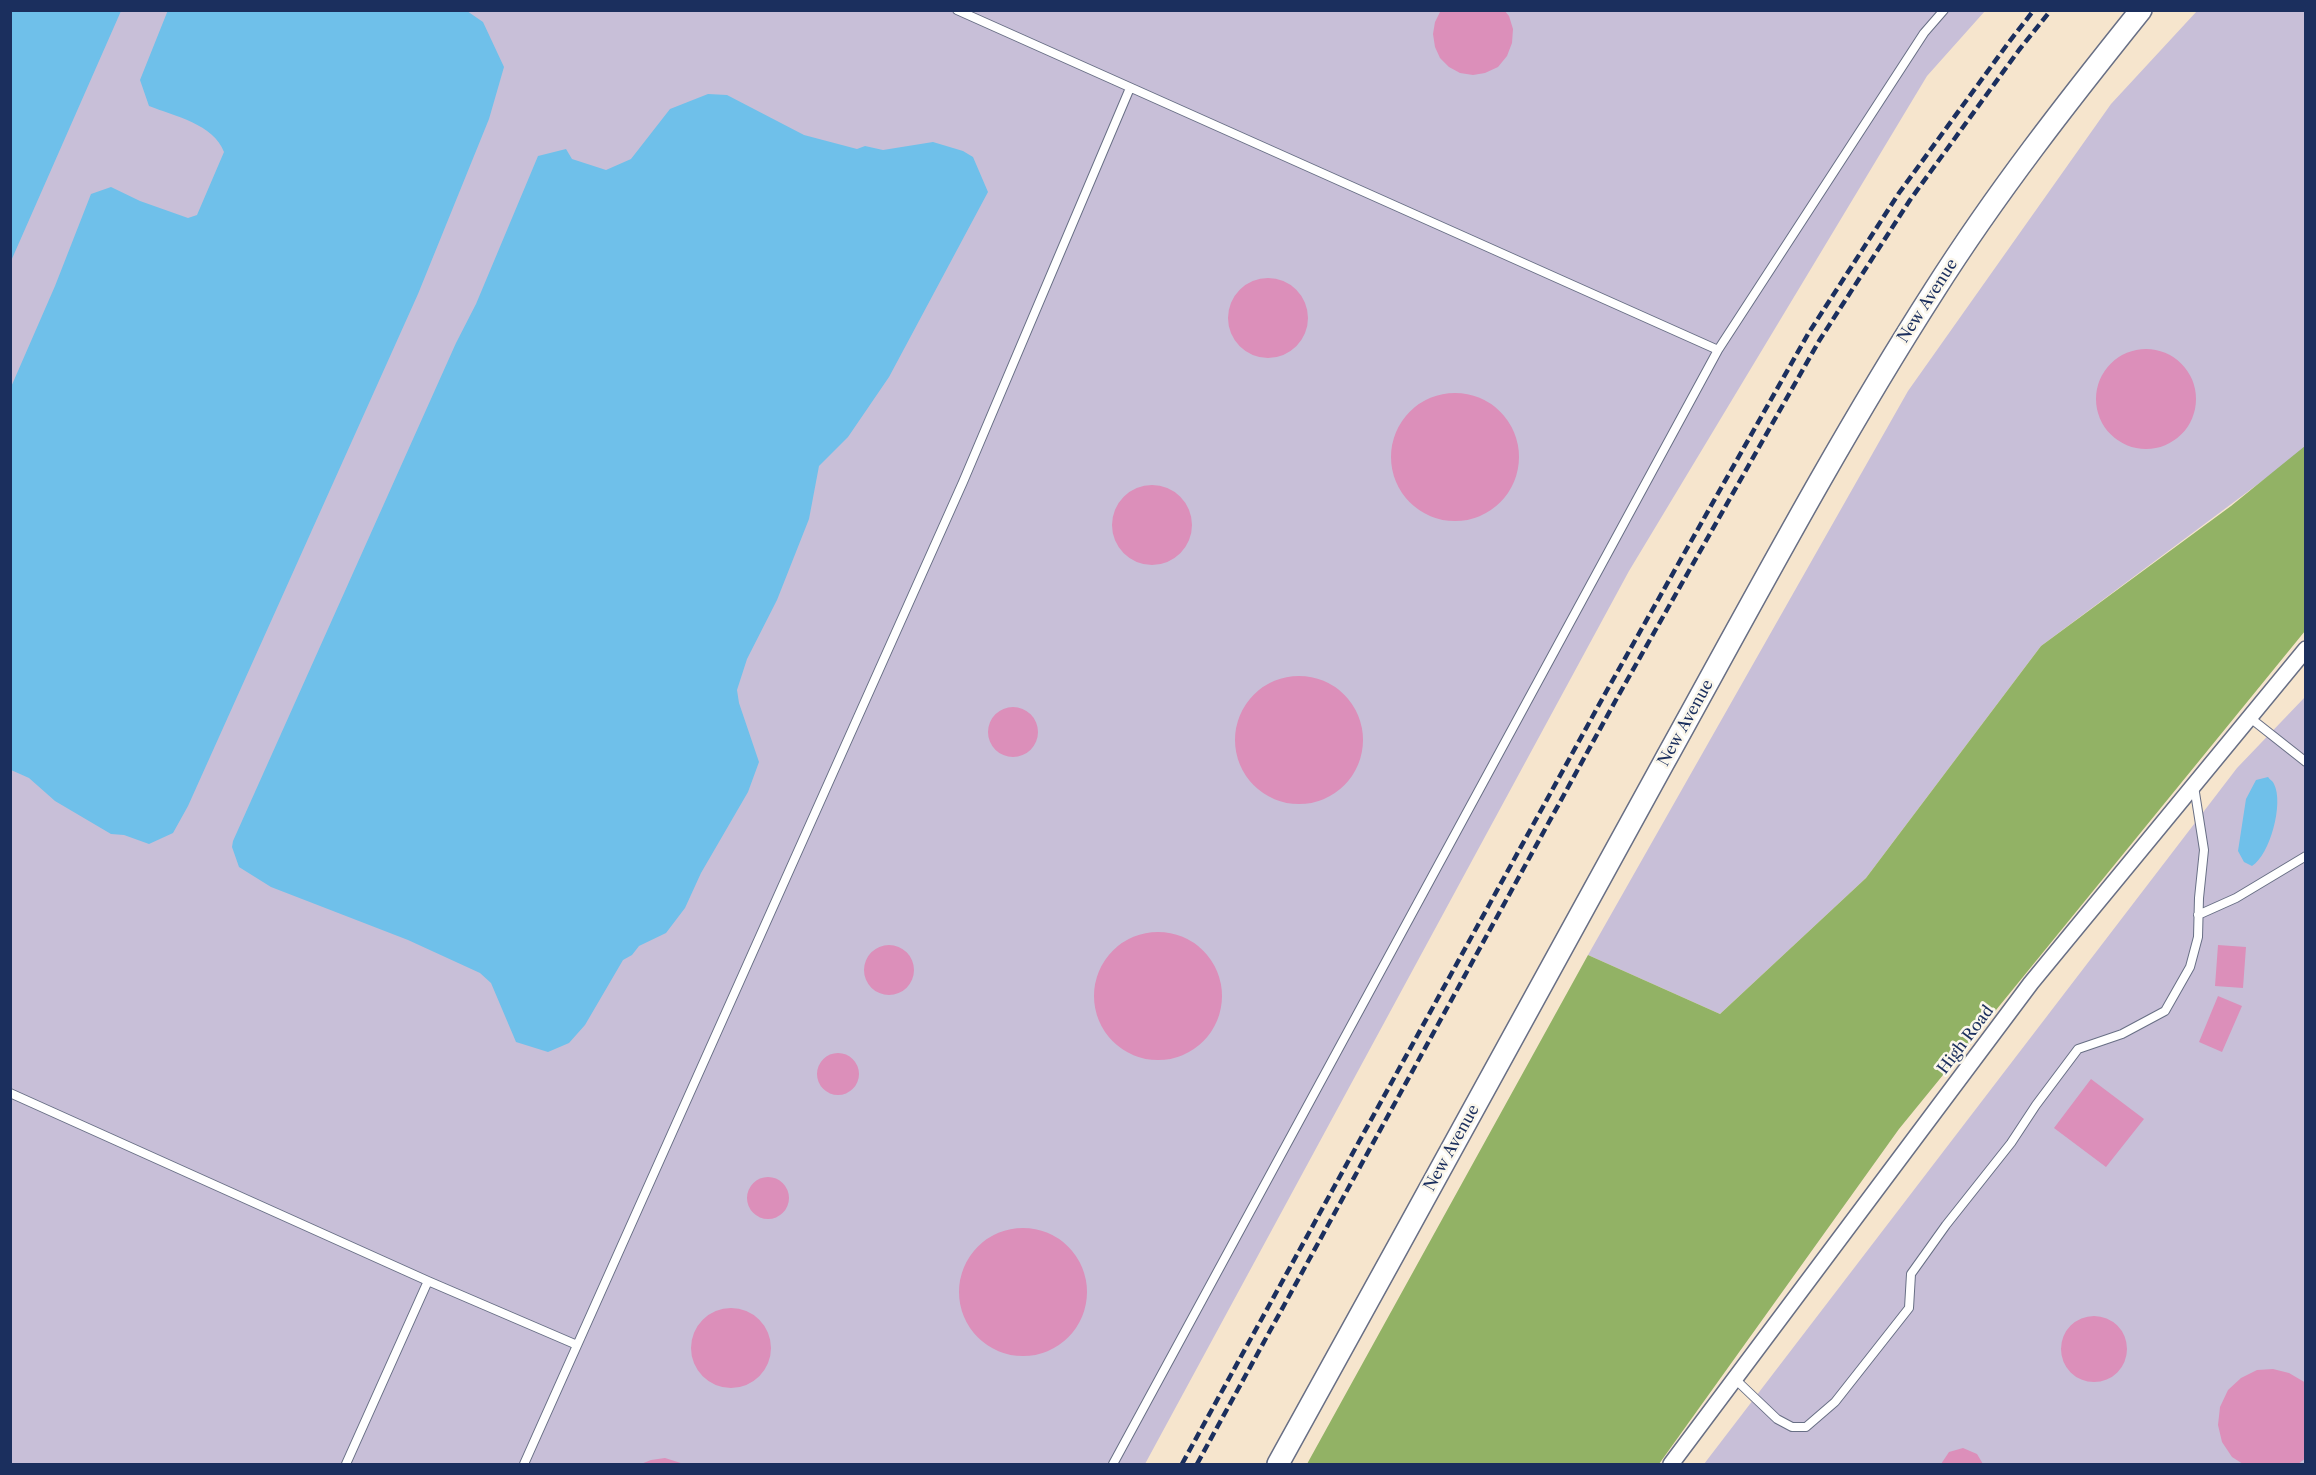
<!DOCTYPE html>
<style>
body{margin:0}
#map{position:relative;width:2316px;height:1475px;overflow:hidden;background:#f6e5cd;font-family:"Libre Caslon Text",serif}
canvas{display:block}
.frame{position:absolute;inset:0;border:12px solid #1b2f5e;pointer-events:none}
</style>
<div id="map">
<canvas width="2316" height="1475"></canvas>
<div class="frame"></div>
</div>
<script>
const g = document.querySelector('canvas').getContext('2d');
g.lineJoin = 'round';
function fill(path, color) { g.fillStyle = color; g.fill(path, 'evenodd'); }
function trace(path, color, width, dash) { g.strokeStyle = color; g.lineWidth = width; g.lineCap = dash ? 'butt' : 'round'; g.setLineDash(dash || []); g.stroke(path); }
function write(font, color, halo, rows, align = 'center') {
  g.font = font + ' "Libre Caslon Text",serif'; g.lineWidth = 5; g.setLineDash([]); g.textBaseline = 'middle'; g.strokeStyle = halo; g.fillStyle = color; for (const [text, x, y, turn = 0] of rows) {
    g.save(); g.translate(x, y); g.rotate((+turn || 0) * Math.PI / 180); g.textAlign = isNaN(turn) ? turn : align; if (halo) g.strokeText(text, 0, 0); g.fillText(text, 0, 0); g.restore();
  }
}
fill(new Path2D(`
 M10,11H1985L1927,76L1629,571L1145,1464H11Z
 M2197,11H2305V449L2041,646L1866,878L1720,1014L1588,955L1908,391L2111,104Z
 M2305,697V1464H1704L2237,768Z`), '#c8bfd8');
fill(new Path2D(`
 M2305,446V631L1899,1129L1659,1464H1307L1588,955L1720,1014L1866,878L2041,646L2231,506Z`), '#92b265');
fill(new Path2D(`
 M11,10L121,11L11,261L10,11Z
 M168,10L467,11L483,22L504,67L489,119L418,294L188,806L173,833L149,844L124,835L111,834L55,801L29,778L11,770V387L55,286L91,194L111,187L140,201L188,218L197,215L224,152C214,124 174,116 149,106L140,80Z
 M708,94L727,95L804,135L857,149L865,146L883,150L933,142L963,151L973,157L988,192L889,377L848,437L819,466L809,519L777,600L747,659L737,690L739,703L759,762L748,792L701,873L685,908L666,933L639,946L632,955L623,960L585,1025L569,1043L548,1052L516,1042L491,983L480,973L408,940L271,887L239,867L232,847L233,841L456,343L476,304L538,156L566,149L572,159L606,170L631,159L670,109Z
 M2268,777C2270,780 2273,781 2274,784C2284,803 2270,855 2252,866L2244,862L2238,851L2246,799L2256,780Z`), '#6fc0ea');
fill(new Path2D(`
 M1441,10H1504L1509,16L1513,29L1512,43L1507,56L1498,67L1485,73L1473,75L1460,73L1449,67L1440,58L1435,47L1433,34L1435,22Z
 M1228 318a40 40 0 1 1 80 0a40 40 0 1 1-80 0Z
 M2096 399a50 50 0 1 1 100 0a50 50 0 1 1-100 0Z
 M1391 457a64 64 0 1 1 128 0a64 64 0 1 1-128 0Z
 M1112 525a40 40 0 1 1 80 0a40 40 0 1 1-80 0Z
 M1235 740a64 64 0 1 1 128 0a64 64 0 1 1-128 0Z
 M988 732a25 25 0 1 1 50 0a25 25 0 1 1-50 0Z
 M1094 996a64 64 0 1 1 128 0a64 64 0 1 1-128 0Z
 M2218,945L2246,947L2243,988L2215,986Z
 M864 970a25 25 0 1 1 50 0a25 25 0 1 1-50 0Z
 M2218,996L2242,1006L2222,1052L2199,1042Z
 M817 1074a21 21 0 1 1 42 0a21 21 0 1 1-42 0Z
 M2091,1079L2144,1119L2106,1167L2054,1128Z
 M747 1198a21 21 0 1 1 42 0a21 21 0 1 1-42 0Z
 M959 1292a64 64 0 1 1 128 0a64 64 0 1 1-128 0Z
 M691 1348a40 40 0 1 1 80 0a40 40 0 1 1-80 0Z
 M2061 1349a33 33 0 1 1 66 0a33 33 0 1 1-66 0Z
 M2273,1369L2289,1373L2306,1383V1458L2298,1464H2243L2232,1457L2222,1442L2218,1425L2220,1407L2228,1390L2241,1378L2257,1370Z
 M1963,1448L1977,1454L1983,1464H1941L1949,1452Z
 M665,1458L684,1464H641L651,1460Z`), '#dc8fba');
const lane = new Path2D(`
 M957,10L1718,350
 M2249,717L2306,762
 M2198,915L2236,898L2306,856
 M10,1093L428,1281L577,1345
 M1735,1379L1777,1419L1792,1427H1806L1835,1402L1909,1308L1911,1274L1946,1225L2011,1143L2036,1105L2078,1049L2122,1034L2165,1011L2190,967L2198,937L2199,898L2204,850L2194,786
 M346,1464L428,1281
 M524,1464L963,482L1130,88
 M1113,1464L1718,350L1924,33L1944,10`);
const street = new Path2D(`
 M1671,1464L2031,983L2306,649`);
const secondary = new Path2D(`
 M1278,1464C1407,1231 1535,997 1663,764C1751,605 1836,444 1934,291C1996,193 2068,101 2141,10`);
trace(lane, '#686f85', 10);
trace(street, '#686f85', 18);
trace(secondary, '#686f85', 24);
trace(lane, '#fff', 8);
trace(street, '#fff', 15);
trace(secondary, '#fff', 21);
trace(new Path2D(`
 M1182,1464L1606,692L1808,334L1899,193L2009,42L2034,10
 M1197,1464L1617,698L1819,341L1910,200L2019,50L2051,10`), '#1b2f5e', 4.5, [9, 4.5]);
write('16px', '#1b2f5e', '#fbf7ec', [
 ["New Avenue",1928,301,-57],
 ["New Avenue",1686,723,-61],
 ["High Road",1966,1040,-53],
 ["New Avenue",1452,1148,-61]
]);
</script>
